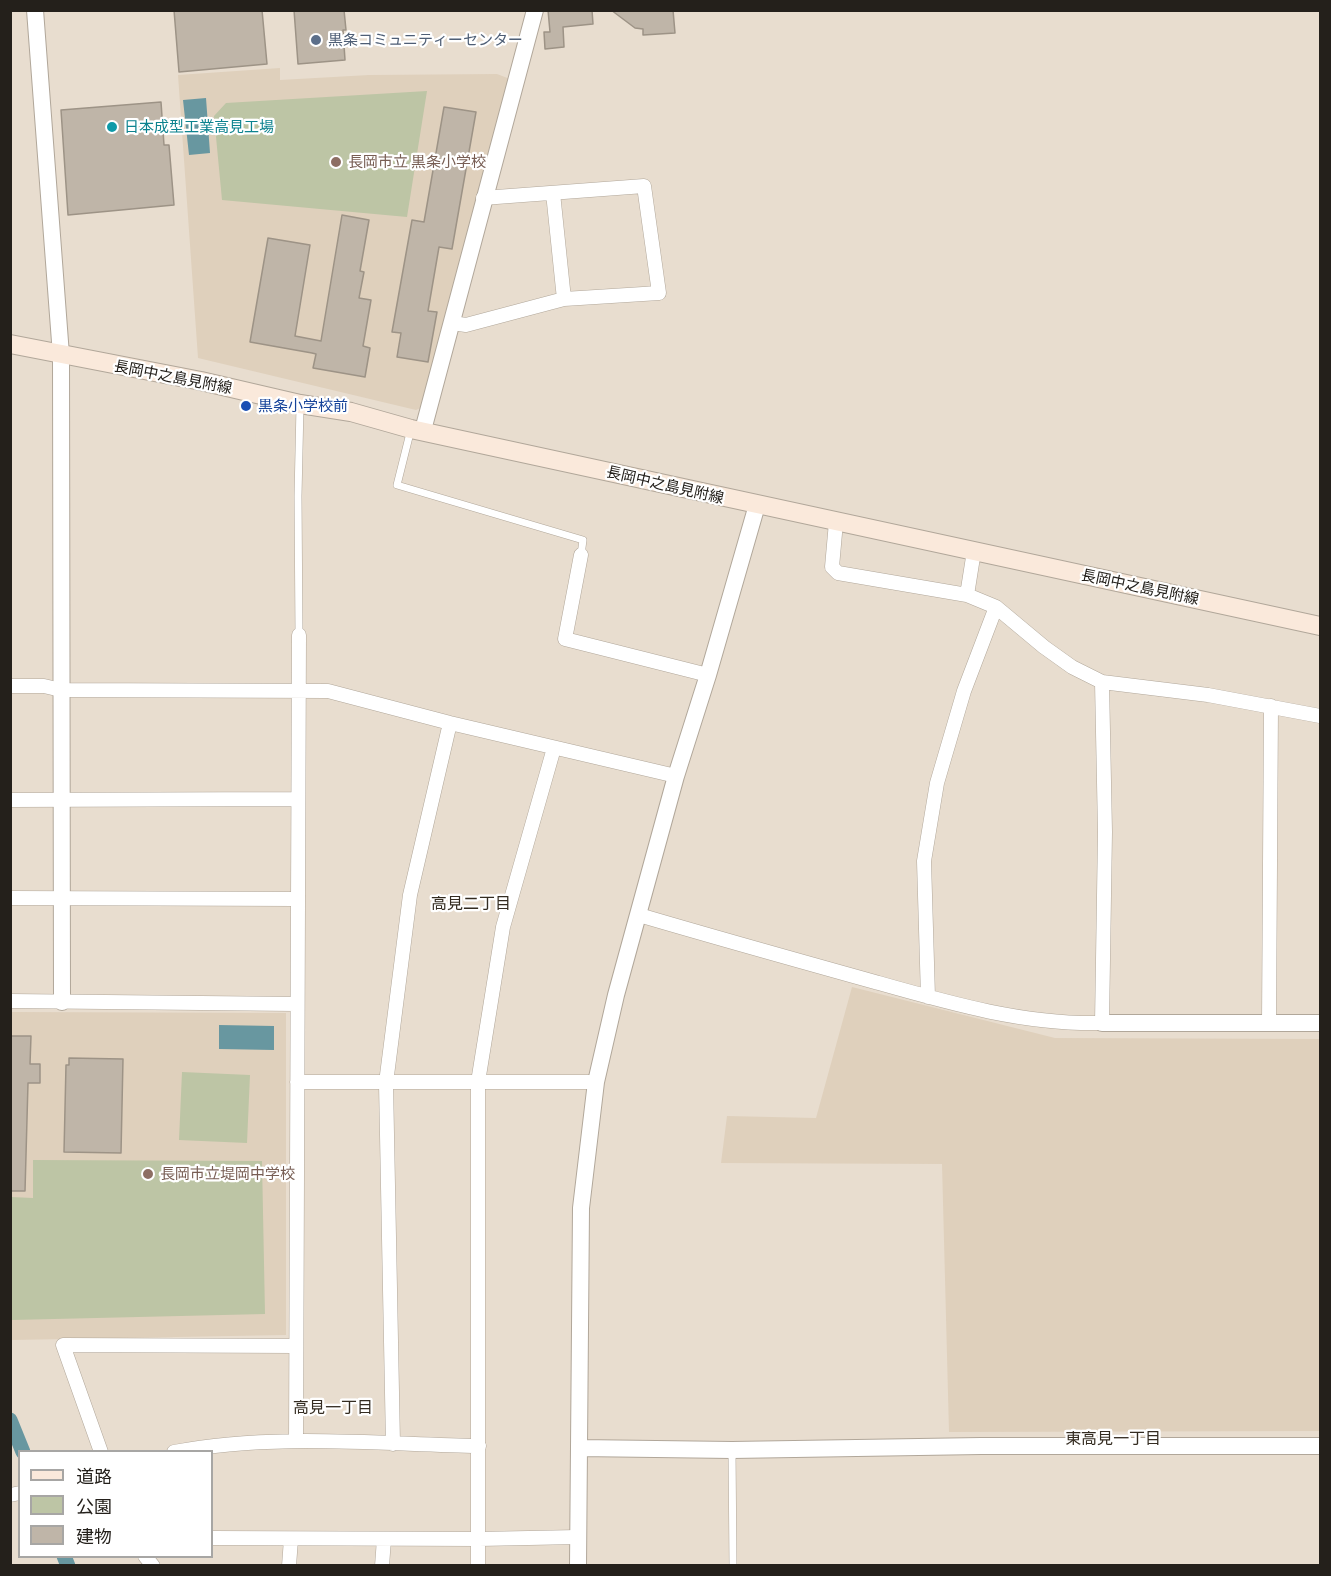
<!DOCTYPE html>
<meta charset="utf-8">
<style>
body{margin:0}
#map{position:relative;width:1331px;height:1576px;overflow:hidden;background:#e8ddcf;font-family:Barlow,"Noto Sans JP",sans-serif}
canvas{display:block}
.frame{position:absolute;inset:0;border:12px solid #24201b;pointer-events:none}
.legend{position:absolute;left:18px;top:1450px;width:195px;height:108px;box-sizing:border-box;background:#fff;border:2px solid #a7a6a4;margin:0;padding:8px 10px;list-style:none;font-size:18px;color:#24201b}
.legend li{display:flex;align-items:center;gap:12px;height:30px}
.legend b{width:30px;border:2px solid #a7a6a4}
</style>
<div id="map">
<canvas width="1331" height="1576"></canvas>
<div class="frame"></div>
<ul class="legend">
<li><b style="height:8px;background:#fae9db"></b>道路</li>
<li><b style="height:16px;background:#bdc5a5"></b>公園</li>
<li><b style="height:16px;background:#bfb5a8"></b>建物</li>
</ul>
</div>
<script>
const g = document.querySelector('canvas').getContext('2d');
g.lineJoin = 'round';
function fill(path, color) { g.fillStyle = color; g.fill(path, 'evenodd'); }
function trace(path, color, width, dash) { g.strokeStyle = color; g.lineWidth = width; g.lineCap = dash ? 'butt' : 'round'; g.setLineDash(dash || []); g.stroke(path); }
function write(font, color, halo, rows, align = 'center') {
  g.font = font + ' Barlow,"Noto Sans JP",sans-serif'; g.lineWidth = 4.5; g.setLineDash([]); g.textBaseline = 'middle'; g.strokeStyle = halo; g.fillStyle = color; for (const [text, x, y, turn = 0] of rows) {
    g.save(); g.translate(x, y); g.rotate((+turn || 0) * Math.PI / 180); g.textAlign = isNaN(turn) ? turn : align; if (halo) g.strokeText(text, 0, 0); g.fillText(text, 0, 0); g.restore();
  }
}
fill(new Path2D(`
 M280,68V80L369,75L497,74L510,79L423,407L416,410L198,358L178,75Z
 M852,987L1055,1038L1320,1039V1431L949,1432L942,1164L721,1163L727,1116L816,1118Z
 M10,1012L286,1013V1335L11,1340Z`), '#dfd0bc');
fill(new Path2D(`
 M427,91L407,217L222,200L214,116L226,103Z
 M182,1072L250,1075L247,1143L179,1140Z
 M33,1160L262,1161L265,1314L12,1320L11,1197L33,1198Z`), '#bdc5a5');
fill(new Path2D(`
 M206,98L210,153L189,155L183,100Z
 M219,1025L274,1026V1050L219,1049Z`), '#6897a0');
trace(new Path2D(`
 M10,1420L23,1452
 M64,1556L68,1566`), '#6897a0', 15);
const building = new Path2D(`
 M174,10H262L267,64L179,72Z
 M294,10H344L346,30H343L345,60L298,64Z
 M548,10H592L593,24L563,27L564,47L545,49L544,32H550Z
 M611,10H673L675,33L643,35V29L635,28Z
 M161,102L164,145H169L174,205L68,215L61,110Z
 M444,107L476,112L452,249L439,247L428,311L437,312L428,362L397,357L401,333L392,332L412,220L424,222Z
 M342,215L369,220L360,271L364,272L359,298L371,300L363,346L370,348L365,377L313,368L316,354L312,353L250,342L268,238L310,245L295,336L321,341Z
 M10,1036H31L30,1064H40V1083H28L25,1191H10Z
 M69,1058L123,1059L121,1153L64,1152L66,1065H69Z`);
fill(building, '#bfb5a8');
trace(building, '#9d9386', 1.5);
const service = new Path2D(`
 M411,429L397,485L583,540L581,555
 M299,635L298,496L300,406
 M732,1450L733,1566`);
const minor = new Path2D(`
 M553,193L564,299
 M452,323L466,325L564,299L659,293L644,186L483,198
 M836,522L832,567L838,573L967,595L996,607L1044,647L1072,667L1102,682L1208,695L1320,716
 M581,555L565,639L708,675
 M967,595L974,551
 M10,686H44L61,690L328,691L450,723L676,776
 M10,800L297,799
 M10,898L297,899
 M639,915C717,938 796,960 875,982C949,1003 1025,1025 1102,1023L1105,832L1102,682
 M928,997L924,861L937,783L964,691L996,607
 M10,1001L296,1004
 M1269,1023L1271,706
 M297,1082H596
 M296,1441L299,635
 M393,1444L386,1083L410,895L450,723
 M101,1452L63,1345L296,1346
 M174,1452C274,1433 378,1444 479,1446
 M10,1495L20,1493
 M212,1538L479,1539L578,1537
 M145,1556L153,1566
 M289,1566L291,1539
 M382,1566L384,1539
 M478,1566V1082L503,927L554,748`);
const tertiary = new Path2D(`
 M35,10L61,355L62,1002
 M423,430L535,10
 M1102,1023H1320
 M579,1448L732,1450L981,1446H1320
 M578,1566L581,1208L596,1082L616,995L676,776L708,675L757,505`);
const secondary = new Path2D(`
 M10,344L201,381L300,404L351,412L411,429L1320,626`);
trace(service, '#b1a79a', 8);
trace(minor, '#b1a79a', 15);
trace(tertiary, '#b1a79a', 18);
trace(secondary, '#b1a79a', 20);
trace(service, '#fff', 7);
trace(minor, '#fff', 14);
trace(tertiary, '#fff', 16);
trace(secondary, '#fae9db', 18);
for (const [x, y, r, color] of [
 [316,40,6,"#5c6f8a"],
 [112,127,6,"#0f9aa8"],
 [336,162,6,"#8d6e63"],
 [246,406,6,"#1a4fb4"],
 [148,1174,6,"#8d6e63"]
]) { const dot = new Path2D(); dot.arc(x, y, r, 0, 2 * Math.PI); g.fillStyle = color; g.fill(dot); trace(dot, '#fff', 2); }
write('15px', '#4e5e75', '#fff', [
 ["黒条コミュニティーセンター",328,40]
], 'left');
write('15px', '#0d838f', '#fff', [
 ["日本成型工業高見工場",124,127]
], 'left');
write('15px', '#785e54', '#fff', [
 ["長岡市立 黒条小学校",348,162],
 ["長岡市立堤岡中学校",160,1174]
], 'left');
write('15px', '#24201b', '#fff', [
 ["長岡中之島見附線",173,377,11],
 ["長岡中之島見附線",665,485,13],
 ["長岡中之島見附線",1140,587,12]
]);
write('15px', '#164399', '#fff', [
 ["黒条小学校前",258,406]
], 'left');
write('16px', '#342c21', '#fff', [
 ["高見二丁目",471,904],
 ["高見一丁目",333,1408],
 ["東高見一丁目",1113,1439]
]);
</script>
